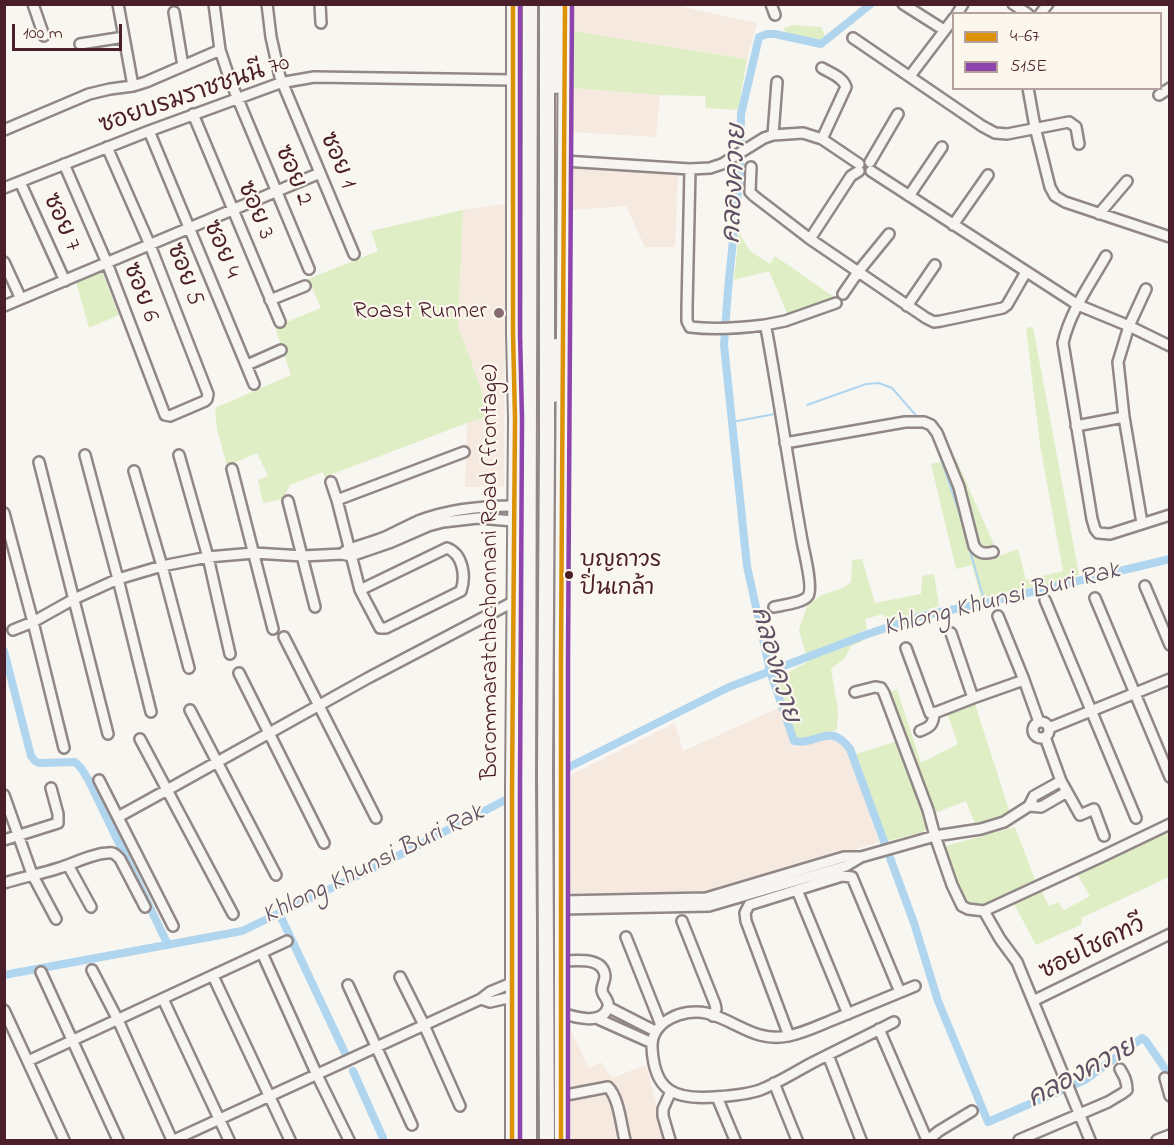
<!DOCTYPE html>
<meta charset="utf-8">
<style>
body{margin:0}
#map{position:relative;width:1174px;height:1145px;overflow:hidden;background:#f8f6f0;font-family:"Indie Flower",sans-serif}
canvas{display:block}
.frame{position:absolute;inset:0;border:6px solid #4a1f2b;pointer-events:none}
.legend{position:absolute;left:952px;top:12px;width:210px;height:78px;box-sizing:border-box;background:#fbf7ec;border:2px solid #b4a19f;margin:0;padding:8px 10px;list-style:none;font-size:18px;color:#4a1f2b}
.legend li{display:flex;align-items:center;gap:12px;height:30px}
.legend b{width:30px;border:2px solid #b4a19f}
.scale{position:absolute;left:12px;top:24px;width:110px;height:27px;box-sizing:border-box;border:3px solid #4a1f2b;border-top:0;padding-left:8px;font-size:18px;line-height:21px;white-space:nowrap;color:#4a1f2b;-webkit-text-stroke:4px #fbf7ec;paint-order:stroke}
</style>
<div id="map">
<canvas width="1174" height="1145"></canvas>
<div class="frame"></div>
<ul class="legend">
<li><b style="height:8px;background:#dd9206"></b>4-67</li>
<li><b style="height:8px;background:#8e44ad"></b>515E</li>
</ul>
<div class="scale">100 m</div>
</div>
<script>
const g = document.querySelector('canvas').getContext('2d');
g.lineJoin = 'round';
function fill(path, color) { g.fillStyle = color; g.fill(path, 'evenodd'); }
function trace(path, color, width, dash) { g.strokeStyle = color; g.lineWidth = width; g.lineCap = dash ? 'butt' : 'round'; g.setLineDash(dash || []); g.stroke(path); }
function write(font, color, halo, rows, align = 'center') {
  g.font = font + ' "Indie Flower","Playpen Sans Thai",sans-serif'; g.lineWidth = 4.5; g.setLineDash([]); g.textBaseline = 'middle'; g.strokeStyle = halo; g.fillStyle = color; for (const [text, x, y, turn = 0] of rows) {
    g.save(); g.translate(x, y); g.rotate((+turn || 0) * Math.PI / 180); g.textAlign = isNaN(turn) ? turn : align; if (halo) g.strokeText(text, 0, 0); g.fillText(text, 0, 0); g.restore();
  }
}
fill(new Path2D(`
 M572,5H673L757,23L747,59L572,31Z
 M572,88L660,95L656,137L571,132Z
 M570,167L678,174L675,247H645L626,206L570,210Z
 M505,204L504,487H465L467,423L491,416L458,326L463,210Z
 M781,707L794,748L831,737L840,740L846,747L879,842L703,895H570L571,775L675,723L683,751Z
 M571,1031L589,1068L601,1062L612,1078L646,1065L666,1140H571Z`), '#f6e9df');
fill(new Path2D(`
 M792,25L821,27L825,36L819,40L790,35L783,29Z
 M572,31L747,59L738,110L706,108L705,96L660,95L572,88Z
 M463,210L458,326L491,416L467,423L325,477L323,472L290,485L283,499L263,503L258,480L268,476L257,453L227,466L217,429L215,408L291,375L275,327L321,308L308,279L378,251L371,231Z
 M739,233L750,251L770,264L775,256L844,304L791,322L769,271L734,280Z
 M102,271L119,315L89,328L76,282Z
 M1033,327L1079,574L1075,578L981,598L972,565L956,569L931,464L956,459L999,556L1018,549L1026,580L1063,571L1040,445L1026,328Z
 M862,559L875,603L921,594L922,576L934,574L939,606L887,622L883,614L865,619L867,630L859,632L863,641L851,646L845,658L831,669L838,710L837,730L803,739L796,737L777,678L808,662L799,630L807,606L822,595L843,588L851,582L852,560Z
 M897,689L921,763L958,744L947,713L974,701L1010,813L975,824L966,801L932,814L889,693Z
 M898,741L927,829L923,832L887,841L856,754Z
 M1015,827L1035,880L984,907L976,903H964L954,881L942,847Z
 M1169,827V877L1081,918L1082,924L1036,945L1013,902L1040,888L1049,906L1058,902L1064,910L1090,896L1076,872Z`), '#dfeec4');
trace(new Path2D(`
 M807,405L866,384L879,383L892,388L920,420
 M732,422L775,414
 M925,426L933,436L958,509L985,603`), '#b0d5ef', 2);
trace(new Path2D(`
 M871,4L821,44L775,34H767L759,37L741,114L740,171L728,289L724,345L747,566L770,671L794,741C818,746 829,721 850,749L914,923L938,1001L988,1122L1085,1080L1142,1038L1146,1041L1170,1076
 M4,651L31,756L35,761L39,763L75,762L81,768L88,779L168,945
 M279,913L345,1053
 M4,975L242,931L384,863L569,767L729,687L865,635L921,616L985,603L1170,559
 M353,1071L383,1138`), '#b0d5ef', 8);
const minor = new Path2D(`
 M33,4L44,36
 M118,4L133,86
 M214,4L220,50L230,80L309,269
 M267,4L271,37L280,77L354,254
 M320,4L321,23
 M771,4L775,15
 M903,4L944,30
 M1013,4L1028,14
 M174,12L183,66
 M957,14L963,4
 M1040,14L1048,4
 M853,38L982,126L995,133L1007,134L1069,122L1076,127L1079,144
 M80,44L124,37
 M822,68C830,73 843,77 846,87L822,139
 M910,76L954,18
 M1028,88L1035,127L1050,187L1055,196L1065,202L1170,237
 M1159,95L1170,88
 M193,114L280,322
 M4,130L89,94L110,89L133,86L146,82L220,50
 M149,131L254,384
 M773,135L777,82
 M564,161L690,169L710,168L722,164L764,138L773,135L803,133L822,139L859,164
 M870,162L898,114
 M64,164L107,263L165,415L170,416L205,401L207,399L208,394L150,245L107,147
 M751,167L750,192L754,196L810,239L926,318L934,322L941,321L1003,308L1007,305L1026,272
 M690,169L687,308V321L690,327C714,330 741,328 765,325L767,333C780,404 790,475 803,546C805,555 813,589 808,596C803,603 782,605 774,607
 M871,171L1078,305L1129,326L1170,346
 M20,182L65,281
 M4,188L149,131L280,83L314,77L513,80
 M909,196L942,147
 M1099,214L1127,181
 M953,225L988,175
 M810,239L851,176L859,171
 M1106,256C1090,284 1070,312 1063,343L1092,519L1095,529L1098,533L1110,534L1170,515
 M4,262L21,299
 M843,294L858,272L889,234
 M270,300L305,286
 M4,306L320,173
 M907,306L935,265
 M765,325L785,321L836,303
 M247,365L281,350
 M1076,426L1124,417
 M785,443L905,422H924L931,425L937,433L959,487L974,546C979,554 985,554 993,552
 M85,455L118,579L151,712
 M179,455L208,557L230,654
 M39,462L108,734
 M232,469L273,629
 M134,471L162,566L189,668
 M331,482L337,500L360,590L380,628H386L461,591C466,576 463,554 447,548L360,590
 M337,500L464,452
 M288,501L315,607
 M4,513L33,622L64,748
 M1142,523L1124,417L1118,362L1129,326L1146,289
 M344,552L349,549C361,545 373,542 385,537C396,532 407,526 418,521C449,509 482,506 514,506
 M1145,586L1170,645
 M1095,598L1170,777
 M1045,600L1136,818
 M998,616L1024,680L1039,722
 M13,630L33,622L74,599L118,579L162,566L208,557L254,553L303,556L342,554L351,556L389,543L428,526L443,522L478,518L514,521
 M951,633L973,698
 M284,637L376,818
 M906,648L930,713L937,712L973,698L1024,680
 M239,673L324,843
 M855,692L875,687L881,688L884,693L928,810L935,836L952,885L962,906L968,909L984,911L1101,857L1170,824
 M190,710L276,875
 M1033 730a8 8 0 1 1 16 0a8 8 0 1 1-16 0Z
 M1049,728L1170,679
 M920,731C930,727 933,725 934,714
 M1045,737L1061,781L1080,815L1094,809L1104,836
 M140,739L233,914
 M99,780L173,926
 M1061,781L1034,796L1029,806L1041,807L1067,792
 M4,795L32,874L56,919
 M118,817L167,790L368,678L513,602
 M4,840L58,823V814L51,788
 M68,865L91,907
 M4,883C23,877 41,874 59,868C73,864 93,853 108,853C114,852 116,855 120,859L145,907
 M797,890L848,1014
 M561,901L706,898L844,857H859
 M561,909L709,906L846,866L861,857L935,836L981,829L1004,822L1029,806
 M984,911L1000,939L1017,962L1090,1140
 M682,921L715,1004L716,1009L713,1016
 M626,937L661,1025
 M262,953L317,1075L349,1140
 M92,970L118,1020L172,1140
 M41,972L118,1140
 M213,976L290,1140
 M400,977L424,1025L460,1106
 M348,985L412,1125
 M163,999L229,1140
 M481,999L490,1002L512,997
 M1033,1001L1170,934
 M608,1007L655,1031
 M4,1010L64,1140
 M561,1013C574,1017 603,1026 608,1007C610,1000 602,996 602,990C602,985 605,981 605,976C603,956 576,961 561,961
 M596,1018L652,1043
 M894,1022C867,1036 839,1049 812,1063C795,1072 778,1083 760,1090C746,1095 729,1096 715,1097C674,1100 654,1091 652,1047C651,1021 684,1008 706,1013C736,1020 755,1043 788,1036C804,1033 820,1025 835,1019C862,1008 888,997 915,986
 M879,1029L927,1140
 M789,1036L746,921L745,913L749,905L842,876L852,877L900,992
 M828,1055L861,1140
 M28,1061L287,941
 M1165,1078L1170,1096
 M774,1083L797,1140
 M561,1096L608,1087C619,1098 621,1125 625,1140
 M717,1097L735,1140
 M174,1140L481,999L490,992L512,983
 M670,1140L663,1116V1109L671,1091
 M928,1140L939,1131L972,1111
 M1019,1140L1108,1102L1123,1093L1127,1090C1127,1081 1124,1076 1120,1069
 M1157,1140L1170,1135`);
const major = new Path2D(`
 M556,87V4
 M520,339L523,378
 M553,396L556,345
 M512,1140V788L515,419L513,333V4
 M561,1140V659L565,4`);
const highway = new Path2D(`
 M529,1140V928L528,782L530,4
 M547,1140L545,771L547,440V4`);
trace(minor, '#918787', 14);
trace(major, '#918787', 16);
trace(highway, '#918787', 18);
trace(minor, '#f6f5f1', 9);
trace(major, '#f6f5f1', 12);
trace(highway, '#f6f5f1', 14);
trace(new Path2D(`
 M512,1140V788L515,419L513,333V4
 M561,1140V659L565,4`), '#dd9206', 4.5);
trace(new Path2D(`
 M520,1140V788L522,419L520,333V4
 M568,1140V659L572,4`), '#8e44ad', 4.5);
for (const [x, y, r, color] of [
 [499,313,6,"#876a70"],
 [569,575,5,"#4a1f2b"]
]) { const dot = new Path2D(); dot.arc(x, y, r, 0, 2 * Math.PI); g.fillStyle = color; g.fill(dot); trace(dot, '#fbf7ec', 2); }
write('22px', '#4a1f2b', '#fbf7ec', [
 ["บุญถาวร",580,562],
 ["ปิ่นเกล้า",580,590]
], 'left');
write('24px', '#4a1f2b', '#fbf7ec', [
 ["ซอยบรมราชชนนี 70",195,96,-19],
 ["ซอย 1",336,161,67],
 ["ซอย 2",292,176,67],
 ["ซอย 3",254,211,67],
 ["ซอย 7",60,223,66],
 ["ซอย 4",220,250,67],
 ["ซอย 5",183,275,69],
 ["ซอย 6",139,293,69],
 ["Borommaratchachonnani Road (frontage)",492,572,-90],
 ["ซอยโชคทวี",1093,950,-26]
]);
write('24px', '#4a1f2b', '#fbf7ec', [
 ["Roast Runner",487,313]
], 'right');
write('italic 26px', '#5f5166', '#fbf7ec', [
 ["คลองควาย",737,184,-87],
 ["Khlong Khunsi Buri Rak",1002,601,-14],
 ["คลองควาย",773,665,74],
 ["Khlong Khunsi Buri Rak",374,866,-26],
 ["คลองควาย",1083,1075,-28]
]);
</script>
